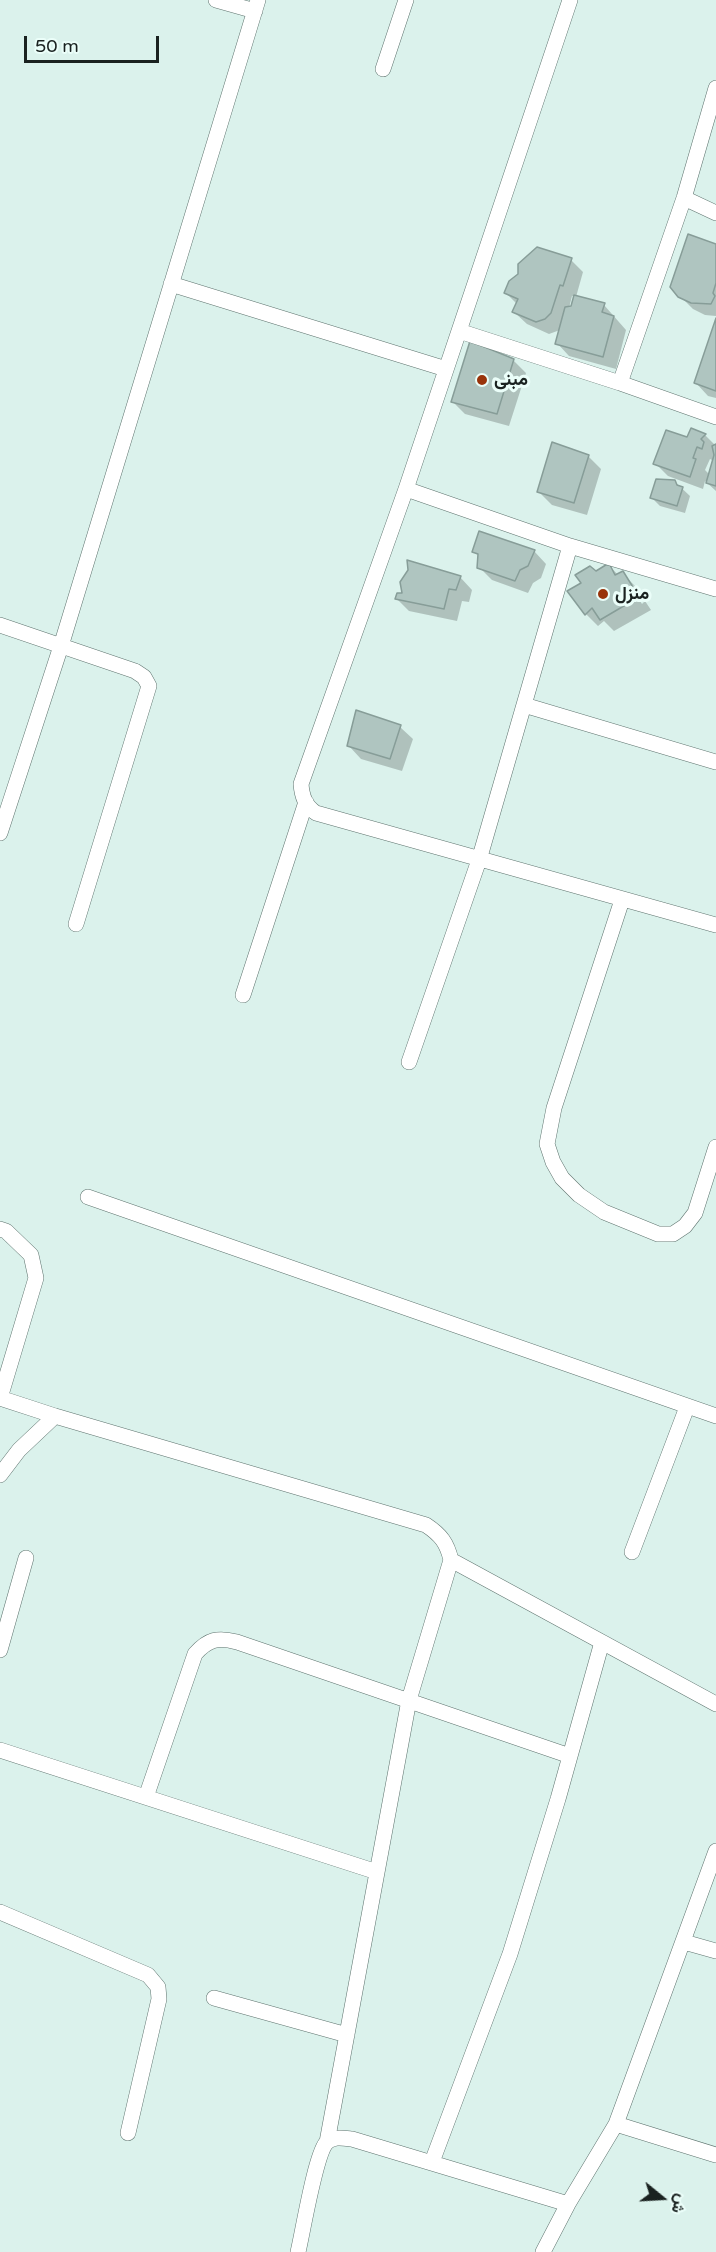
<!DOCTYPE html>
<meta charset="utf-8">
<style>
body{margin:0}
#map{position:relative;width:716px;height:2252px;overflow:hidden;background:#dbf2ec;font-family:"Varela Round",Vazirmatn,sans-serif}
canvas{display:block}
.north{position:absolute;left:632px;top:2168px;width:60px;height:60px;-webkit-text-stroke:4px #ebfef9;paint-order:stroke;rotate:108deg;font-size:16px;font-weight:700;line-height:24px;text-align:center;color:#1a2220}
.north::after{content:'';display:block;margin:auto;width:21px;height:27px;background:#1a2220;clip-path:polygon(50% 0,100% 100%,50% 72%,0 100%)}
.scale{position:absolute;left:24px;top:36px;width:135px;height:27px;box-sizing:border-box;border:3px solid #1a2220;border-top:0;padding-left:8px;font-size:18px;line-height:21px;white-space:nowrap;color:#1a2220;-webkit-text-stroke:4px #ebfef9;paint-order:stroke}
</style>
<div id="map">
<canvas width="716" height="2252"></canvas>
<div class="north">ش</div>
<div class="scale">50 m</div>
</div>
<script>
const g = document.querySelector('canvas').getContext('2d');
g.lineJoin = 'round';
function fill(path, color) { g.fillStyle = color; g.fill(path, 'evenodd'); }
function trace(path, color, width, dash) { g.strokeStyle = color; g.lineWidth = width; g.lineCap = dash ? 'butt' : 'round'; g.setLineDash(dash || []); g.stroke(path); }
function write(font, color, halo, rows, align = 'center') {
  g.font = font + ' "Varela Round",Vazirmatn,sans-serif'; g.lineWidth = 6; g.setLineDash([]); g.textBaseline = 'middle'; g.strokeStyle = halo; g.fillStyle = color; for (const [text, x, y, turn = 0] of rows) {
    g.save(); g.translate(x, y); g.rotate((+turn || 0) * Math.PI / 180); g.textAlign = isNaN(turn) ? turn : align; if (halo) g.strokeText(text, 0, 0); g.fillText(text, 0, 0); g.restore();
  }
}
fill(new Path2D(`
 M716,246V316L705,315L693,309L680,296Z
 M571,260L583,272L576,297L604,305L626,330L616,369L569,356L557,343L560,330L549,334L527,324L514,312L517,304L506,293ZM572,296L575,297L572,307L569,308Z
 M716,322V398L708,396L696,383Z
 M513,360L526,373L509,426L465,414L452,401Z
 M692,430L705,435L716,446V491L705,481L703,489L668,476L655,463L688,439ZM710,459L714,461L710,475L705,470Z
 M588,456L601,469L587,515L552,505L539,492Z
 M674,481L690,496L685,513L660,506L651,497Z
 M534,551L546,564L541,578L533,583L528,593L492,580L479,567L480,557L474,552Z
 M609,565L618,575L622,573L635,586L651,610L614,631L604,621L598,626L586,614L583,584L596,572ZM630,585H633L644,602L642,604Z
 M460,577L472,590L469,602L462,601L457,621L409,611L397,599Z
 M400,727L413,739L402,771L361,759L349,746Z`), '#0003');
const building = new Path2D(`
 M688,234L716,244V283L713,293L715,296L711,304L691,303L678,297L670,287Z
 M537,247L572,258L563,286L560,285L551,313L545,319L536,322L512,312L518,299L504,293L509,281L518,274V264Z
 M574,295L605,303L602,312L614,316L603,357L555,344L565,307L571,306Z
 M716,318V391L694,383Z
 M470,341L514,359L497,414L451,402Z
 M691,428L706,434L701,439L704,442L702,449L697,447L693,458L696,459L690,477L653,464L666,430L687,437Z
 M552,442L589,455L574,503L537,492Z
 M716,444V486L706,483L714,455L712,446Z
 M656,479L675,480L677,485L683,487L677,506L650,498Z
 M479,531L535,550L528,566L520,570L515,581L477,568L478,554L472,552Z
 M407,560L461,576L456,590L449,589L444,609L395,599L397,593H402L400,582L408,570Z
 M609,563L615,575L623,571L639,597L600,620L592,608L585,615L567,591L581,583L575,575L590,566L596,571Z
 M356,710L401,725L390,759L347,746Z`);
fill(building, '#afc5c0');
trace(building, '#879d98', 1.5);
const minor = new Path2D(`
 M216,0L255,11
 M570,0L406,489L301,784C302,796 305,806 316,813L716,925
 M383,69L406,0
 M684,198L716,213
 M171,284L446,369
 M459,331L620,383L716,417
 M620,383L684,198L716,88
 M406,489L570,546L716,589
 M0,625L135,671L144,677L149,686L76,924
 M524,705L716,762
 M0,833L61,646L258,0
 M622,900L554,1108L547,1144L553,1162L562,1178L579,1195L604,1212L658,1234H673L685,1226L695,1213L716,1147
 M243,995L306,802
 M409,1062L479,860L570,546
 M88,1197L716,1416
 M0,1229L6,1231L31,1255L36,1278L0,1398L55,1416L426,1525C441,1535 447,1543 451,1560L409,1700L327,2142
 M0,1475L19,1450L55,1416
 M632,1552L687,1407
 M451,1560L716,1704
 M0,1650L26,1558
 M0,1750L377,1872
 M146,1797L195,1654C208,1639 218,1637 237,1642L570,1756
 M0,1912L148,1975L158,1987L159,1999L128,2133
 M684,1942L716,1951
 M214,1998L347,2035
 M616,2124L716,2155
 M432,2162L510,1954L558,1799L602,1642
 M298,2252C303,2231 315,2157 326,2143C333,2136 343,2138 352,2139L568,2204
 M543,2252L568,2204L616,2124L716,1851`);
trace(minor, '#5f746f', 16);
trace(minor, '#fff', 15);
for (const [x, y, r, color] of [
 [482,380,6,"#99330a"],
 [603,594,6,"#99330a"]
]) { const dot = new Path2D(); dot.arc(x, y, r, 0, 2 * Math.PI); g.fillStyle = color; g.fill(dot); trace(dot, '#ebfef9', 2); }
write('bold 18px', '#1a2220', '#ebfef9', [
 ["مبنى",494,380],
 ["منزل",615,594]
], 'left');
</script>
